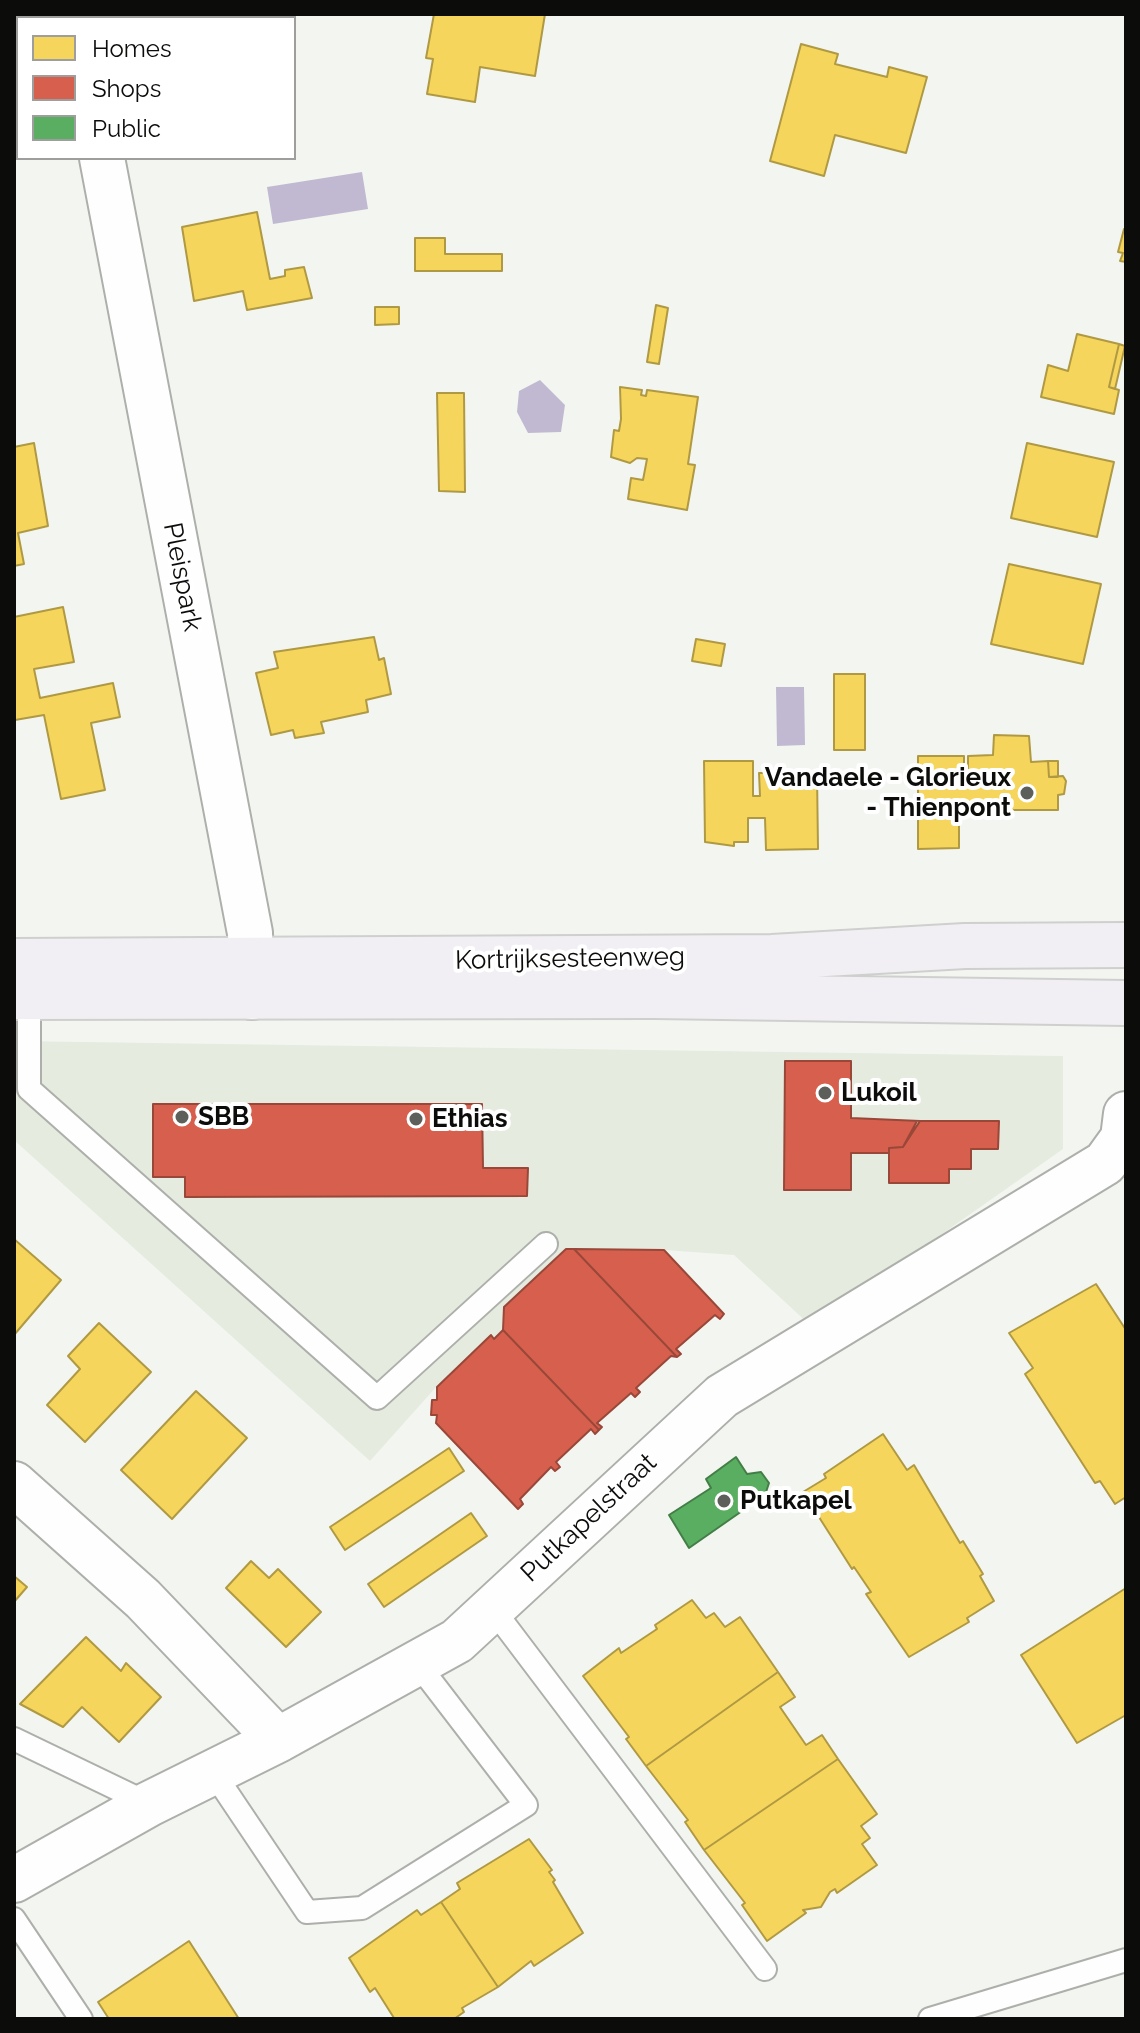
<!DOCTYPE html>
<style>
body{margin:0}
#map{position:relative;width:1140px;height:2033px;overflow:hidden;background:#f3f6f0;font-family:Raleway,sans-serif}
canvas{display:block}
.frame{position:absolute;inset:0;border:16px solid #0c0d0a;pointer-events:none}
.legend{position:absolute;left:16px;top:16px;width:280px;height:144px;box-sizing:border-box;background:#fff;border:2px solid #9e9e9d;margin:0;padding:10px 14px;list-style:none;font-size:24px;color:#0c0d0a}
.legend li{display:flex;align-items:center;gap:16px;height:40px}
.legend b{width:40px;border:2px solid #9e9e9d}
</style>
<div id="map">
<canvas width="1140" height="2033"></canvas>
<div class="frame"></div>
<ul class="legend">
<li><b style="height:22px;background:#f6d55c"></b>Homes</li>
<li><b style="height:22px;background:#d6604d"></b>Shops</li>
<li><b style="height:22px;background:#5aae61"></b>Public</li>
</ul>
</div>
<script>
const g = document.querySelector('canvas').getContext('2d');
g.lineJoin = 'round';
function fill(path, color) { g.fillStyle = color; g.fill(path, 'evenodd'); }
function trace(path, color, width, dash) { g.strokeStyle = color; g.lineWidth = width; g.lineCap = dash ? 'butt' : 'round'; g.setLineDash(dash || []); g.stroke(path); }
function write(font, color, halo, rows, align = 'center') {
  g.font = font + ' Raleway,sans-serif'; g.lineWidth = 8; g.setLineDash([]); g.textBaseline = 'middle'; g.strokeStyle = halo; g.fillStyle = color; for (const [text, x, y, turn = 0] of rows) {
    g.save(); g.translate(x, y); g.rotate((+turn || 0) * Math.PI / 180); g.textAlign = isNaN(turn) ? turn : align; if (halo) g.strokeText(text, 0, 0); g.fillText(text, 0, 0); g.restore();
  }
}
fill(new Path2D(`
 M14,1041L1063,1056V1149L811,1326L734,1255L665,1250L566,1249L504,1307L502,1331L494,1339L491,1336L437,1386L370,1461L14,1140Z`), '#e5ebdf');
fill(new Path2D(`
 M362,172L368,209L273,224L267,187Z
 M540,380L565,405L561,432L528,433L517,412L519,391Z
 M776,687H804L805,745L777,746Z`), '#c1b9d1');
const homes = new Path2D(`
 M434,14H545L535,76L480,67L475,102L427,94L433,59L426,58Z
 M801,44L838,54L835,64L887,77L889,67L927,77L906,153L835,135L824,176L770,161Z
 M257,212L270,279L285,276V270L304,267L312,298L247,310L243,291L194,301L182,227Z
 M1124,229L1126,230V262L1120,261L1123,253L1118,252Z
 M415,238H445V254H502V271H415Z
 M656,305L668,308L659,364L647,362Z
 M375,307H399V324L375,325Z
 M1077,334L1119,344L1109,387L1119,390L1114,414L1041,397L1048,365L1068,371Z
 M1119,344L1125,346L1115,389L1109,387Z
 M620,387L642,390L641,395L646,396L647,390L698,397L688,464L695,465L687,510L628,499L631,478L643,480L647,459L637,458L630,463L611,457L614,430L619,431L621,419Z
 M437,393H464L465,492L439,491Z
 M34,443L48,526L18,533L24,564L14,566V447Z
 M1027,443L1114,462L1097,537L1011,518Z
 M1009,564L1101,584L1083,664L991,644Z
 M63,607L74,662L34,669L40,698L113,683L120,717L91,723L105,790L61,799L44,715L15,720L14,617Z
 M374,637L379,660L384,658L391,694L366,700L368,712L321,722L324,733L295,738L293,730L271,735L256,673L278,668L274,652Z
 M696,639L725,644L721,666L692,661Z
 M834,674H865V750H834Z
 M994,735L1029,736L1031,762L1048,761L1049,777L1063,776L1066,781L1064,794L1058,795V810H972V806L959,805V848L918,849V756H964V779H968V756L993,755Z
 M704,761H753V796H760L759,773H817L818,849L766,850L765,818H748V842H734V846L705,842Z
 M1048,761H1058V777H1049Z
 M14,1239L61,1280L14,1335Z
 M1096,1284L1126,1330V1497L1115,1504L1100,1481L1095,1483L1025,1374L1033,1368L1009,1333Z
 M99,1323L151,1372L85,1442L47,1405L80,1369L68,1356Z
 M196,1391L247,1438L172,1519L121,1470Z
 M883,1434L907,1470L914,1465L960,1543L963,1541L983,1574L980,1576L994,1601L967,1618L969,1622L909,1657L866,1594L871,1592L854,1567L852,1569L803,1492L826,1478L824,1474Z
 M449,1448L464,1471L345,1550L330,1527Z
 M471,1513L487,1536L384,1607L368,1584Z
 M251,1561L269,1578L278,1569L321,1612L286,1647L226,1588Z
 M14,1576L27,1587L14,1602Z
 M1126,1588V1715L1077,1743L1021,1655Z
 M692,1600L706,1618L714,1613L725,1627L740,1617L778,1672L646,1766L626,1739L629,1737L583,1676L619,1648L621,1653L657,1629L655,1625Z
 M86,1637L121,1671L126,1663L161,1697L119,1742L82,1707L63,1727L20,1704Z
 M778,1672L795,1697L780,1707L806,1745L822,1735L838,1759L704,1850L685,1822L688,1820L646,1766Z
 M838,1759L877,1814L861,1826L870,1838L862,1844L877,1865L837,1893L835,1889L830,1892L821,1907L803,1910L806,1913L767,1941L742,1905L745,1903L704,1850Z
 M529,1839L552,1870L549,1872L555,1880L553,1882L583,1933L534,1966L531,1961L498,1987L441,1902L460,1889L457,1883Z
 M441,1902L498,1987L462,2008L464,2012L454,2019L394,2018L375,1988L370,1992L349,1958L417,1910L421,1915Z
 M189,1941L239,2019H109L98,2002Z`);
fill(homes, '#f6d55c');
trace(homes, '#b09943', 2);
const shops = new Path2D(`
 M785,1061H851V1118L920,1121L903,1147L889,1148V1153H851V1190H784Z
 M153,1104H482L483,1168H528L527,1196L185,1197V1177H153Z
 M917,1121H999L998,1149H971V1169H949V1183H889V1148L903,1147Z
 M566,1249H574L677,1357L671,1356L636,1388L640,1392L635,1397L631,1393L597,1423L602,1427L599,1430L503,1330L504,1307Z
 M574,1249L664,1250L724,1314L720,1319L715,1315L676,1349L681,1354L677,1357Z
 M503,1330L599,1430L595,1434L591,1429L556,1462L560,1467L555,1471L551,1467L520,1499L523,1504L518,1509L436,1423L437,1415H431L432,1400H437V1387L491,1335L494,1339Z`);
fill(shops, '#d6604d');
trace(shops, '#994739', 2);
const public = new Path2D(`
 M736,1457L747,1474L761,1472L769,1483L765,1495L689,1548L669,1515L711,1488L706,1479Z`);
fill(public, '#5aae61');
trace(public, '#437e47', 2);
const service = new Path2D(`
 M29,989V1089L377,1398L546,1244
 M492,1608L765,1969
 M14,1739L149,1804
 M213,1772L307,1912L362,1908L526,1805L417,1663
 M14,1919L81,2019
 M930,2019L1126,1960`);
const minor = new Path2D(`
 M74,14L75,18
 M102,158L250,933L252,997
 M14,1484L143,1599L278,1740
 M14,1880L149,1804L278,1740L457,1641L722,1396L1105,1163L1123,1138L1126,1114`);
const primary = new Path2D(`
 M14,961L772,957L965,946L1126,945
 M14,997L654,996L1126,1003`);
trace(service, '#adafab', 26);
trace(minor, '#adafab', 48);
trace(primary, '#cfd0cd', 48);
trace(service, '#fdfefd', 22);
trace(minor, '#fdfefd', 44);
trace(primary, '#f1eff4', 44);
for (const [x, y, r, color] of [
 [1027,793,8,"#5d5f5a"],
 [825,1093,8,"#5d5f5a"],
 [182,1117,8,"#5d5f5a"],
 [416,1119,8,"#5d5f5a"],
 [724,1501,8,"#5d5f5a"]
]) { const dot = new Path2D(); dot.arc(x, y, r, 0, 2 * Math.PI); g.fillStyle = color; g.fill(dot); trace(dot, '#fff', 3); }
write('26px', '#0c0d0a', '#fff', [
 ["Pleispark",182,577,79],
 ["Kortrijksesteenweg",570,959,-1],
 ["Putkapelstraat",589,1518,-43]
]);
write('bold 26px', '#0c0d0a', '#fff', [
 ["Vandaele - Glorieux",1011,778,"right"],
 ["- Thienpont",1011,808,"right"],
 ["Lukoil",841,1093],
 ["SBB",198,1117],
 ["Ethias",432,1119],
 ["Putkapel",740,1501]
], 'left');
</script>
